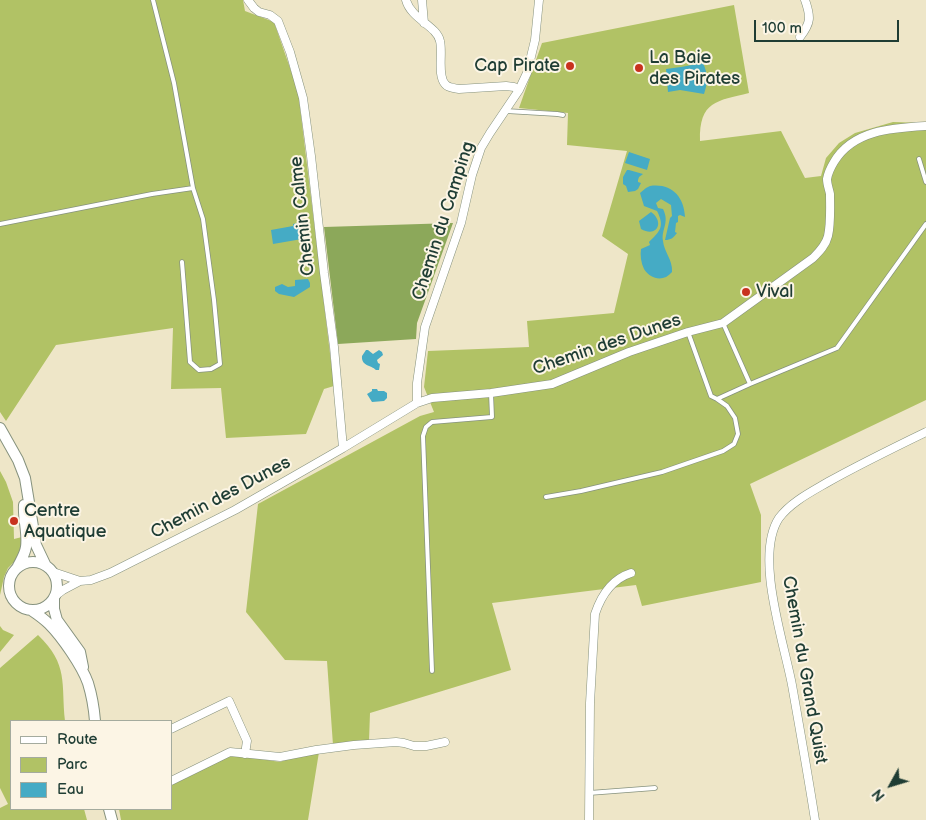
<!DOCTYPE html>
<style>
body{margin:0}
#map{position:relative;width:926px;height:820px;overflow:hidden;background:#eee6c8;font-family:"Balsamiq Sans",sans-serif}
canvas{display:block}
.legend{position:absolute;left:10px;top:720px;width:162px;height:90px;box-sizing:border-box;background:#fcf5e5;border:1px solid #a4ab9e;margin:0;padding:6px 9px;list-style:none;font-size:15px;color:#1f3d34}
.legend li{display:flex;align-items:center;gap:10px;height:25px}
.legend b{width:25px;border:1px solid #a4ab9e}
.north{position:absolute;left:866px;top:760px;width:50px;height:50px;-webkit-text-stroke:4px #fcf5e5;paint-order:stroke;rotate:231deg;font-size:14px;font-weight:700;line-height:20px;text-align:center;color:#1f3d34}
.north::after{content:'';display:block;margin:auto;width:18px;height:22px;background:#1f3d34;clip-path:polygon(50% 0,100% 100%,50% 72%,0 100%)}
.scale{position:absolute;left:754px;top:20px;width:145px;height:22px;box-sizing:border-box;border:2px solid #1f3d34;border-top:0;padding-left:6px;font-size:15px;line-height:18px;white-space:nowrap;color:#1f3d34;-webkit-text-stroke:4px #fcf5e5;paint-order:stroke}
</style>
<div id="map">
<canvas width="926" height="820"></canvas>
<ul class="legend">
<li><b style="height:6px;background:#fff"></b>Route</li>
<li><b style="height:14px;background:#b1c265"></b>Parc</li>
<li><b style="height:14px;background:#45abc5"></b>Eau</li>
</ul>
<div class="north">N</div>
<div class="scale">100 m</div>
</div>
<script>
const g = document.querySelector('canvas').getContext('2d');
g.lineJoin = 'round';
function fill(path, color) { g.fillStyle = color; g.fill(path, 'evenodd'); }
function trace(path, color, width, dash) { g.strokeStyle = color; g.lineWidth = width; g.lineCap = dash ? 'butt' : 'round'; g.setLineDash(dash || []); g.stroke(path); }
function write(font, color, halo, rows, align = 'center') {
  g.font = font + ' "Balsamiq Sans",sans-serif'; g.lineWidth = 4; g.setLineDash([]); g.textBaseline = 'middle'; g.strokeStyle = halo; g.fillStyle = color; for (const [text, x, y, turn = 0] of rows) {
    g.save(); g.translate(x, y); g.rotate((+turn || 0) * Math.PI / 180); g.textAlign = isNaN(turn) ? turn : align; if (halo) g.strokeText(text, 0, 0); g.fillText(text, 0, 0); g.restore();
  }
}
fill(new Path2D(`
 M0,0H243L245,11L274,22L298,91L334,386L324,389L306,434L226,438L221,388L171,389L173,328L56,345L6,421L0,412Z
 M734,5L749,93C717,101 699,101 700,141L781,131L805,178L821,176L826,158L839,143L855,133L893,122L926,123V400L750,484L761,515V582L642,606L636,585L492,603L511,670L370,713L369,741L333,745L327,661L285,660L246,612L258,504L420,416L434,412L424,387L428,351L529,347L527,321L614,313L628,254L602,236L627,151L567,145L568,113L519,108L542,43Z
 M0,471L6,482L13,502L14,539L22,537L23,546L17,559L8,568L4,577L0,595Z
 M0,626L3,630L14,635L0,652Z
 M38,635C69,665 61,683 65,721H11V809H84L87,820H0V808L8,804L0,788V668Z
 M319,752L308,820H121L119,809H171V783L230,754L280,762L288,759Z`), '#b1c265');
fill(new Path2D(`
 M453,223L417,323L416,339L338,344L324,227Z`), '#8ca85a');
fill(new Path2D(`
 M703,63C708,74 708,82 704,94L680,90L668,92L666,69L681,67Z
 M629,152L650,159L647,170L625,163Z
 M627,170H629L643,174L639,177L638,180V182L641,183L638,189L635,191L628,192L626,186L623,184V177Z
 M650,186C671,183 684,196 685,217L680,215L678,216V222L676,223L675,232L677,233C673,238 671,240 665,240L670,218L672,216L671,205L661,199L656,203L658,208L663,209C670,223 661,229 663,241C664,252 673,260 672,272C664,282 651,280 644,269C641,263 640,255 641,249L650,245L649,242C660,231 665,227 657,211L644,206L640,193L646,188Z
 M651,212C665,222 657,238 641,229L639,221Z
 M299,223L302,239L273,244L271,230L293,226V224Z
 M308,279L310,283V287L294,297L279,294L275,291V287L282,284L288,287L295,286V280Z
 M366,350H368L373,354L379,350L382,352L383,355L377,360L378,363L380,364L379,370H376C371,365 361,366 362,356Z
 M372,389H377L378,391H384L387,393V398L384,401L372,402L367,394L372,391Z`), '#45abc5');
const service = new Path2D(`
 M153,0L174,83L193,188L203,219L214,300L220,364L211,369L199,370L190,362L182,262
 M506,111L557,114L563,115
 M919,159L926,182
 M0,224L152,194L193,188
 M723,323L750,384L837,348L926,224
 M688,332L711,396L717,399L750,384
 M546,497L581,491L662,472L723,451L734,444L738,434L735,418L727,406L717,399
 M432,671L423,436L426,427L432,422L492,417L491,393
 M589,793L655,788`);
const minor = new Path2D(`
 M248,0L254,8L259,12L270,15L278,21L290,52L303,98L311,156L324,273L334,347L343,448
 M406,0C411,19 437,26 440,41C443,53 437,75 445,84C448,88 454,88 459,89L506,86L514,87L519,90
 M422,0L424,23
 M800,37C811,23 811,17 805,0
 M417,403V383L425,327L461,223L472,175L481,148L490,133L519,90L527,73L535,40L539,0
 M53,572L80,581
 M55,596L63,590L80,581L91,580L110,573L235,510L343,448L417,403L432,398L491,393L552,384L629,352L688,332L723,323L813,258C819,252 826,245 828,236C831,223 830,208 830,194C829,189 827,184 827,179C828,173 831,167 834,162C853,130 892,128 926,126
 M171,729L229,701L247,741L245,754
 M171,781L230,752L280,757L316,750L354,745L396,742L404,743L414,746H426L445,742
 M589,820L590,703L595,614C601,596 612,579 631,573
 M815,820C808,775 800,730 792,685C784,642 754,556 779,518C791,502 811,492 828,482C860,464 893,448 926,432`);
const tertiary = new Path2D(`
 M0,428L18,460L25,478L36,545L45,564
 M9 586a24 24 0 1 1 48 0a24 24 0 1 1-48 0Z
 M18,566C21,560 25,554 26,547C28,533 23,519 24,505
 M54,598V609L57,620L80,652L83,667
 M31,610C37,614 44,619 49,624C62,637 82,666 88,683C92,696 94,708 95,721
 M109,809L112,820`);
trace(service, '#86927e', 5.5);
trace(minor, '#86927e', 9);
trace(tertiary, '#86927e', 12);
trace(service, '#fff', 4);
trace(minor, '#fff', 8);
trace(tertiary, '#fff', 10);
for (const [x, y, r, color] of [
 [570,66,5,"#c8321e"],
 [639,68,5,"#c8321e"],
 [746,292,5,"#c8321e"],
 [14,521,5,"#c8321e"]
]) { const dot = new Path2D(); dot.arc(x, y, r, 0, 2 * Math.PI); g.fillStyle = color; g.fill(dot); trace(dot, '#fcf5e5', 2); }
write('18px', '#1f3d34', '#fcf5e5', [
 ["La Baie",649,58],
 ["des Pirates",649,79],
 ["Cap Pirate",560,66,"right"],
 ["Vival",756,292],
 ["Centre",24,511],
 ["Aquatique",24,532]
], 'left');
write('18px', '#1f3d34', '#fcf5e5', [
 ["Chemin Calme",303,216,-96],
 ["Chemin du Camping",444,221,-72],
 ["Chemin des Dunes",607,345,-19],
 ["Chemin des Dunes",221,498,-28],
 ["Chemin du Grand Quist",804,670,80]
]);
</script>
